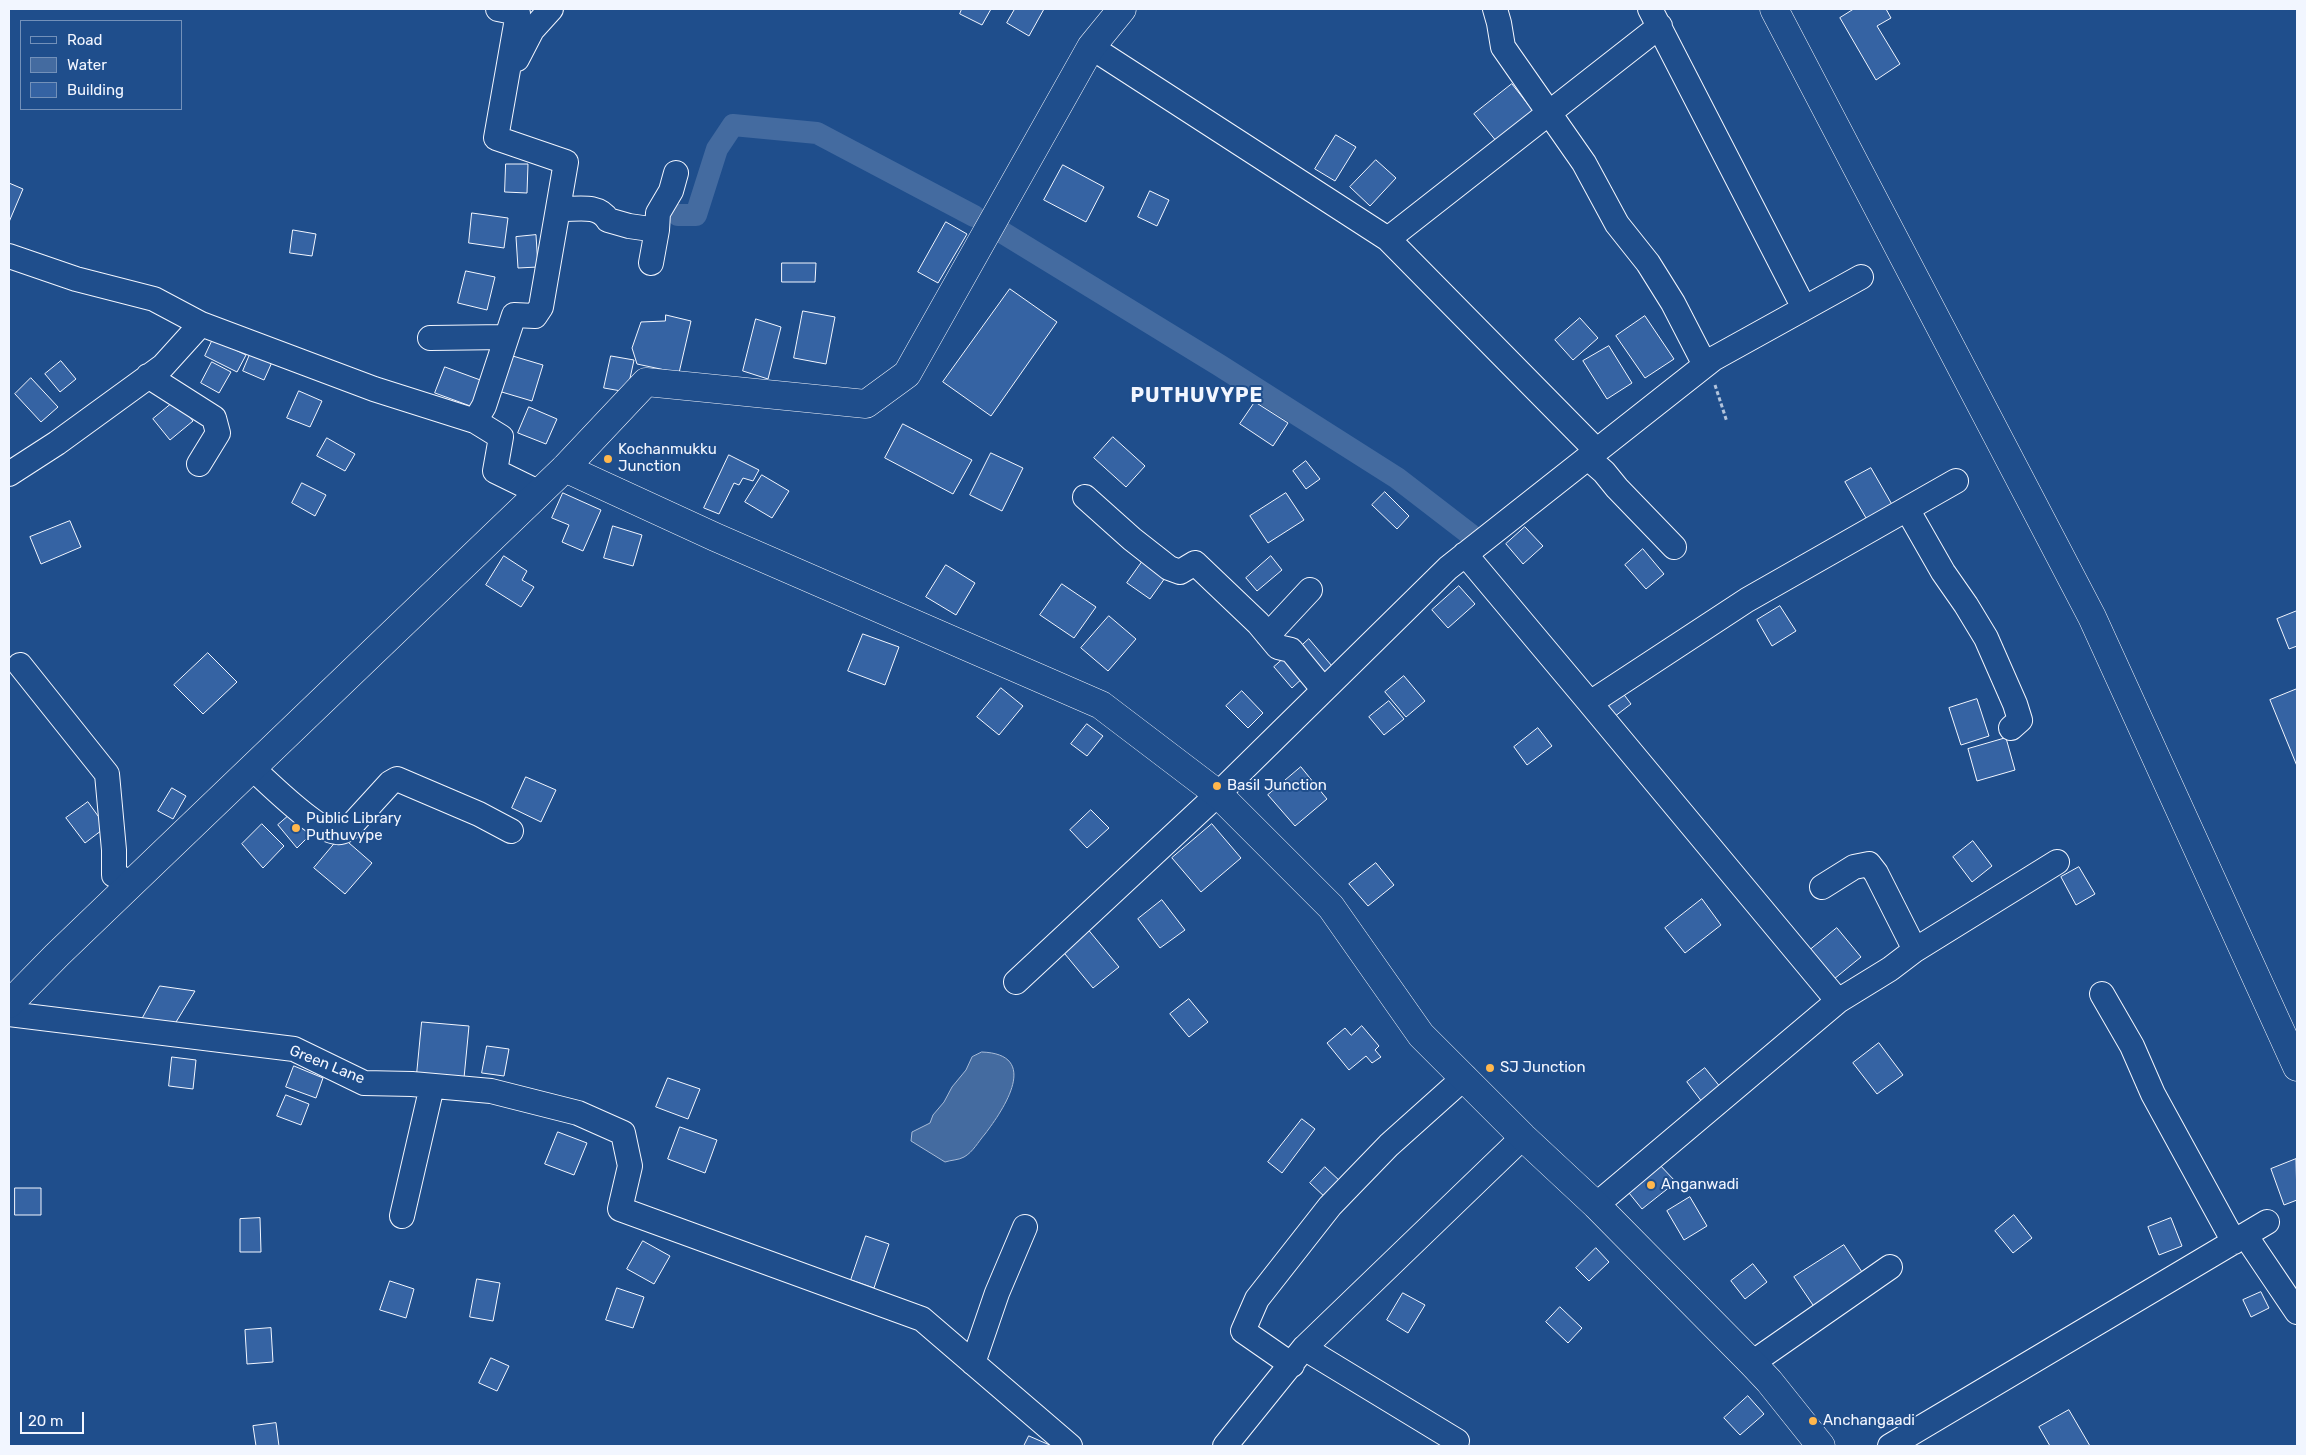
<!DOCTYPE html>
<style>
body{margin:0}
#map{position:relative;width:2306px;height:1455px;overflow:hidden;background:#1f4e8c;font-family:Rubik,sans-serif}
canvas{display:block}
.frame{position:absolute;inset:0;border:10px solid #f2f6ff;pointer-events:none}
.legend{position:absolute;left:20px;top:20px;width:162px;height:90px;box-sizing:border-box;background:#1f4e8c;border:1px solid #7391ba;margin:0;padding:6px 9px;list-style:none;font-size:15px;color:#f2f6ff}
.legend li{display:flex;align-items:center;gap:10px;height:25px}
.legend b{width:25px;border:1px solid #7391ba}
.scale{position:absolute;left:20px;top:1412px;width:64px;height:22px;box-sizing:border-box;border:2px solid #f2f6ff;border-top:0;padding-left:6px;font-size:15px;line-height:18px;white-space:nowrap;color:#f2f6ff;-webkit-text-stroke:4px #1f4e8c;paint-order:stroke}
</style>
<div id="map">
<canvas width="2306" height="1455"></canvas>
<div class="frame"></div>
<ul class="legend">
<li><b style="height:6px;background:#1f4e8c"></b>Road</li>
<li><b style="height:14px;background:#446ba0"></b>Water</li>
<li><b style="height:14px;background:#3563a3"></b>Building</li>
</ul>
<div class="scale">20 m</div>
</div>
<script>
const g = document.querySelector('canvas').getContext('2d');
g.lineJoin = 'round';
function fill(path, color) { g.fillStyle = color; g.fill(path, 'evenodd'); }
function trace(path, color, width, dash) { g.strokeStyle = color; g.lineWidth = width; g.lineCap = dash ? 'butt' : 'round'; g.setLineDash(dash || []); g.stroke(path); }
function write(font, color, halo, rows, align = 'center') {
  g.font = font + ' Rubik,sans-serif'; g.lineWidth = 4; g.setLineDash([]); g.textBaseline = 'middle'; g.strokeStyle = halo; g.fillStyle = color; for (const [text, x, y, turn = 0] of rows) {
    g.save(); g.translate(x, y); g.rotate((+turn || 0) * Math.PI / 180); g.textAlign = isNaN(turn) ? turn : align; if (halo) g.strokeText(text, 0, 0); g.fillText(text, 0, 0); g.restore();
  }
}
const water = new Path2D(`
 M982,1052C1041,1054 1004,1109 985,1134C978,1142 973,1152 964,1157C959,1160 951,1160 945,1162L911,1141L912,1132L930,1123L933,1115L944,1102L952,1087L966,1070L972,1057Z`);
fill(water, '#446ba0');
trace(water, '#a8bbd7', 1);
trace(new Path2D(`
 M678,215H696L717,149L733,125L817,133L974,216
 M1000,231L1219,365L1397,478L1471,535`), '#446ba0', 22);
const building = new Path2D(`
 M962,9H991L982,25L960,14Z
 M1015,9H1044L1029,36L1007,23Z
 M1854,9H1886L1891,18L1877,26L1900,64L1876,80L1840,18Z
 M1512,84L1534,112L1497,142L1474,114Z
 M1336,135L1356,147L1335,181L1315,169Z
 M1376,160L1396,178L1370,206L1350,187Z
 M506,164H528L527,193L505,192Z
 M1063,165L1104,187L1086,222L1044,200Z
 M9,183L23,189L9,222Z
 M1150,191L1169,200L1157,226L1138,217Z
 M472,213L508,218L504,248L469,243Z
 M946,222L967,234L938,283L918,272Z
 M293,230L316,234L312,256L290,253Z
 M536,235L538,267L518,268L516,237Z
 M782,263H816L815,282H782Z
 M466,271L495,277L487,310L458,303Z
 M1010,289L1057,322L991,416L943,382Z
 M803,311L835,317L826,364L794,358Z
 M666,315L691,321L679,373L637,364L632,348L641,322L665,321Z
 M1645,316L1674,359L1645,378L1616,336Z
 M1580,318L1598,338L1573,360L1555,340Z
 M756,319L781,327L768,379L743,371Z
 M213,339L246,355L237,372L205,356Z
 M1609,346L1632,383L1607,399L1583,361Z
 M251,352L273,360L264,380L243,371Z
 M506,354L543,365L532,401L495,390Z
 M611,356L634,360L627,392L604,388Z
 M61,361L76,379L60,392L45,374Z
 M212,362L231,372L219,393L201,383Z
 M445,367L483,381L473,407L435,393Z
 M31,378L58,407L41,422L15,394Z
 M299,391L322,401L310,427L287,418Z
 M176,400L193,421L170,440L153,419Z
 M1255,402L1288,423L1273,446L1240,424Z
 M529,407L557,419L546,444L518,433Z
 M903,424L972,460L953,494L885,458Z
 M1113,437L1145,466L1126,487L1094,458Z
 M327,438L355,454L345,471L317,456Z
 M991,453L1023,468L1002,511L970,495Z
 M729,455L759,470L753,481L743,478L739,485L734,483L719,514L704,508Z
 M1306,461L1320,479L1306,489L1293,471Z
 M1871,468L1894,508L1869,523L1845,482Z
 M762,475L789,491L772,518L745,502Z
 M302,483L326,495L315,516L292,503Z
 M1385,492L1409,516L1397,529L1372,505Z
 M563,493L601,510L583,551L562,542L569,525L552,518Z
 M1286,493L1304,520L1268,543L1250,516Z
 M70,521L81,547L41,564L30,537Z
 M613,526L642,535L633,566L604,558Z
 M1525,527L1543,546L1523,564L1506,544Z
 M1643,549L1664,574L1646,589L1625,565Z
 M504,556L527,571L522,580L534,587L521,607L486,585Z
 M1271,556L1282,570L1257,591L1246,578Z
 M1142,562L1165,578L1150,599L1127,583Z
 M946,565L975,583L956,615L926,597Z
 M1062,584L1096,607L1074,638L1040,615Z
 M1459,586L1475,604L1448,628L1432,610Z
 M1780,606L1796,631L1772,646L1757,620Z
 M2297,611V646L2289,649L2277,619Z
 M1109,616L1136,639L1108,671L1081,648Z
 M863,634L899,647L885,685L848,671Z
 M1309,639L1332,666L1318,678L1296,651Z
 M208,653L237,682L203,714L174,685Z
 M1289,654L1307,674L1292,688L1274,667Z
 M1404,676L1425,701L1406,717L1385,692Z
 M1001,688L1023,706L999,735L977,717Z
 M2297,689V766L2270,700Z
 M1242,691L1263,713L1248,728L1226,706Z
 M1622,692L1631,704L1610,720L1601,708Z
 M1977,699L1989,736L1961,745L1949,708Z
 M1389,701L1404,719L1384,735L1369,717Z
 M1087,724L1103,736L1087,756L1071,744Z
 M1538,728L1552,746L1527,765L1514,747Z
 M2006,738L2015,770L1977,781L1968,749Z
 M1301,767L1327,799L1295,826L1268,795Z
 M526,777L556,790L541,822L512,808Z
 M172,788L186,796L173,819L158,811Z
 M88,802L106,827L85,843L66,818Z
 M1091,810L1109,828L1087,848L1070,830Z
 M293,812L313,832L297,848L278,825Z
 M262,824L284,846L263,868L242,844Z
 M1212,824L1241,858L1201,892L1172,858Z
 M341,836L372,863L345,894L314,868Z
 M1973,841L1992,866L1972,882L1953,857Z
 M1376,863L1394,885L1368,906L1349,884Z
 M2079,867L2095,894L2076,905L2061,877Z
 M1702,899L1721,925L1685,953L1665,928Z
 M1162,900L1185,930L1160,948L1138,919Z
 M1086,927L1119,967L1093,988L1060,948Z
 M1837,928L1861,957L1834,979L1810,950Z
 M160,986L195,991L173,1027L140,1023Z
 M1189,999L1208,1022L1189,1037L1170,1014Z
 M422,1022L469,1026L464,1078L417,1074Z
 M1362,1026L1379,1046L1375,1050L1381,1057L1372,1063L1366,1056L1349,1070L1327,1043L1345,1028L1351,1035Z
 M1879,1043L1903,1075L1877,1094L1853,1063Z
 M487,1046L509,1049L504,1076L482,1073Z
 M172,1057L196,1060L193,1089L169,1086Z
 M294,1066L323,1078L316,1098L286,1087Z
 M1705,1068L1721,1088L1702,1102L1687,1082Z
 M668,1078L700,1089L688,1119L656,1107Z
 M286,1095L309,1104L301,1125L277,1116Z
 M1302,1119L1315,1129L1282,1173L1268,1162Z
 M680,1127L717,1140L705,1173L668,1159Z
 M558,1132L587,1143L574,1175L545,1164Z
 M2296,1159L2297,1200L2284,1205L2271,1169Z
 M1657,1162L1676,1182L1642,1209L1625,1188Z
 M1325,1167L1342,1183L1327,1199L1310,1183Z
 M15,1188H41V1215H15Z
 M1690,1197L1707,1226L1684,1240L1667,1211Z
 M2014,1215L2032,1238L2013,1253L1995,1231Z
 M260,1218L261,1252H240V1219Z
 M2171,1218L2182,1246L2159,1255L2148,1227Z
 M866,1236L889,1244L874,1288L851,1280Z
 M643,1241L670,1256L654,1284L627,1269Z
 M1844,1245L1864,1275L1815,1308L1794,1277Z
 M1596,1248L1609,1262L1589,1281L1576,1268Z
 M1753,1264L1767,1282L1745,1299L1731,1281Z
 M477,1279L500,1283L493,1321L470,1317Z
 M390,1281L414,1289L406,1318L380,1310Z
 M617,1288L644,1297L633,1328L606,1320Z
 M2261,1292L2269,1308L2251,1317L2243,1300Z
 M1403,1293L1425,1305L1408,1333L1387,1320Z
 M1560,1307L1582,1328L1568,1343L1546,1322Z
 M271,1328L273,1362L247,1364L245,1330Z
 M491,1358L509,1366L497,1391L479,1383Z
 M1748,1396L1764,1414L1740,1435L1724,1418Z
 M2069,1410L2090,1446H2050L2039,1427Z
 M276,1423L279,1446H256L253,1426Z
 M1029,1436L1052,1446H1024Z`);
fill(building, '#3563a3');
trace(building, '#f2f6ff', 1);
const minor = new Path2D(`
 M1495,9L1499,23L1503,47L1584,163L1617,224L1648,263L1673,303L1705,365
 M1650,9L1804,308
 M1091,47L1388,239L1597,451
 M517,59L532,30L551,9
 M558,209C575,210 598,203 608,220L629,226L657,230L658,213L671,191L676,173
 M1388,239L1660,26
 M9,256L76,279L154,299L201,324L163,366L57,443L9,474
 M651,263L657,230
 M201,324L374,389L475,421L501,437L495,471L540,493
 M430,338L506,337
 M148,376L214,418L218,433L199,464
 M475,421L484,406L514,315L535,316L541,307L566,162L496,138L518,13L498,9
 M1588,458L1604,472L1617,488L1674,547
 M1085,497L1132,539L1169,568L1180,572L1195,563L1258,623L1278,647L1291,650L1323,689
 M1907,509L1943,572L1966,605L1986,638L2015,704L2020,720L2011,728
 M1465,554L1590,703L1747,600L1956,481
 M1268,635L1310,590
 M20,665L107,774L114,850V875L132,883
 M1590,703L1838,1001
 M252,768C269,783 316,831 337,832C341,833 344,831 348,829L390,783L397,779L479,814L511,831
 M1822,887L1854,867L1869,864L1876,873L1915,950
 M1016,982L1218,794L1448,568L1713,359L1861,277
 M2102,994L2132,1046L2153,1094L2234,1242
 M9,1014L294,1049L364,1083L412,1084L491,1091L578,1113L623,1133L630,1166L620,1209L922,1319L1070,1446
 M1596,1205L1838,1001L1890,969L1915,950L2057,862
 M402,1216L432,1086
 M2245,1235L2297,1312
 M1304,1348L1457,1441L1453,1446
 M973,1363L997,1293L1025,1227
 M1752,1363L1890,1267
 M1292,1365L1243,1331L1257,1299L1330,1206L1389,1145L1465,1077
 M1225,1446L1304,1348L1523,1137
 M1890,1446L2267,1222`);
const major = new Path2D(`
 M1774,9L2092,617L2297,1067
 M565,468L715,537L1101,705L1218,794L1331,907L1421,1035L1523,1137L1596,1205L1752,1363L1769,1381L1821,1446
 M9,1004L57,955L565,468L646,382L866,404L907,374L1091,47L1122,9`);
trace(minor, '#f2f6ff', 26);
trace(major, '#f2f6ff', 29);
trace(new Path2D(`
 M1715,385L1727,422`), '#b3c4dc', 3, [4, 2.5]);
trace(minor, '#1f4e8c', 24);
trace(major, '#1f4e8c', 28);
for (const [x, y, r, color] of [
 [608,459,5,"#ffb74d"],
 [1217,786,5,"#ffb74d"],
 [296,828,5,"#ffb74d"],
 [1490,1068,5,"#ffb74d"],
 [1651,1185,5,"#ffb74d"],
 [1813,1421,5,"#ffb74d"]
]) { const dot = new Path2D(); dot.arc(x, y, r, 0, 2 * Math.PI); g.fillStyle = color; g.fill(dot); trace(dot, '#1f4e8c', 2); }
write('15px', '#f2f6ff', '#1f4e8c', [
 ["Kochanmukku",618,450],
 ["Junction",618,467],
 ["Basil Junction",1227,786],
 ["Public Library",306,819],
 ["Puthuvype",306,836],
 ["SJ Junction",1500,1068],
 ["Anganwadi",1661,1185],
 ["Anchangaadi",1823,1421]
], 'left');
write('15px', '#f2f6ff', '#1f4e8c', [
 ["Green Lane",327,1065,22]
]);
g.letterSpacing = '1px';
write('bold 20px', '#f2f6ff', '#1f4e8c', [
 ["PUTHUVYPE",1197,396]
]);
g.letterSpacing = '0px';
</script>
